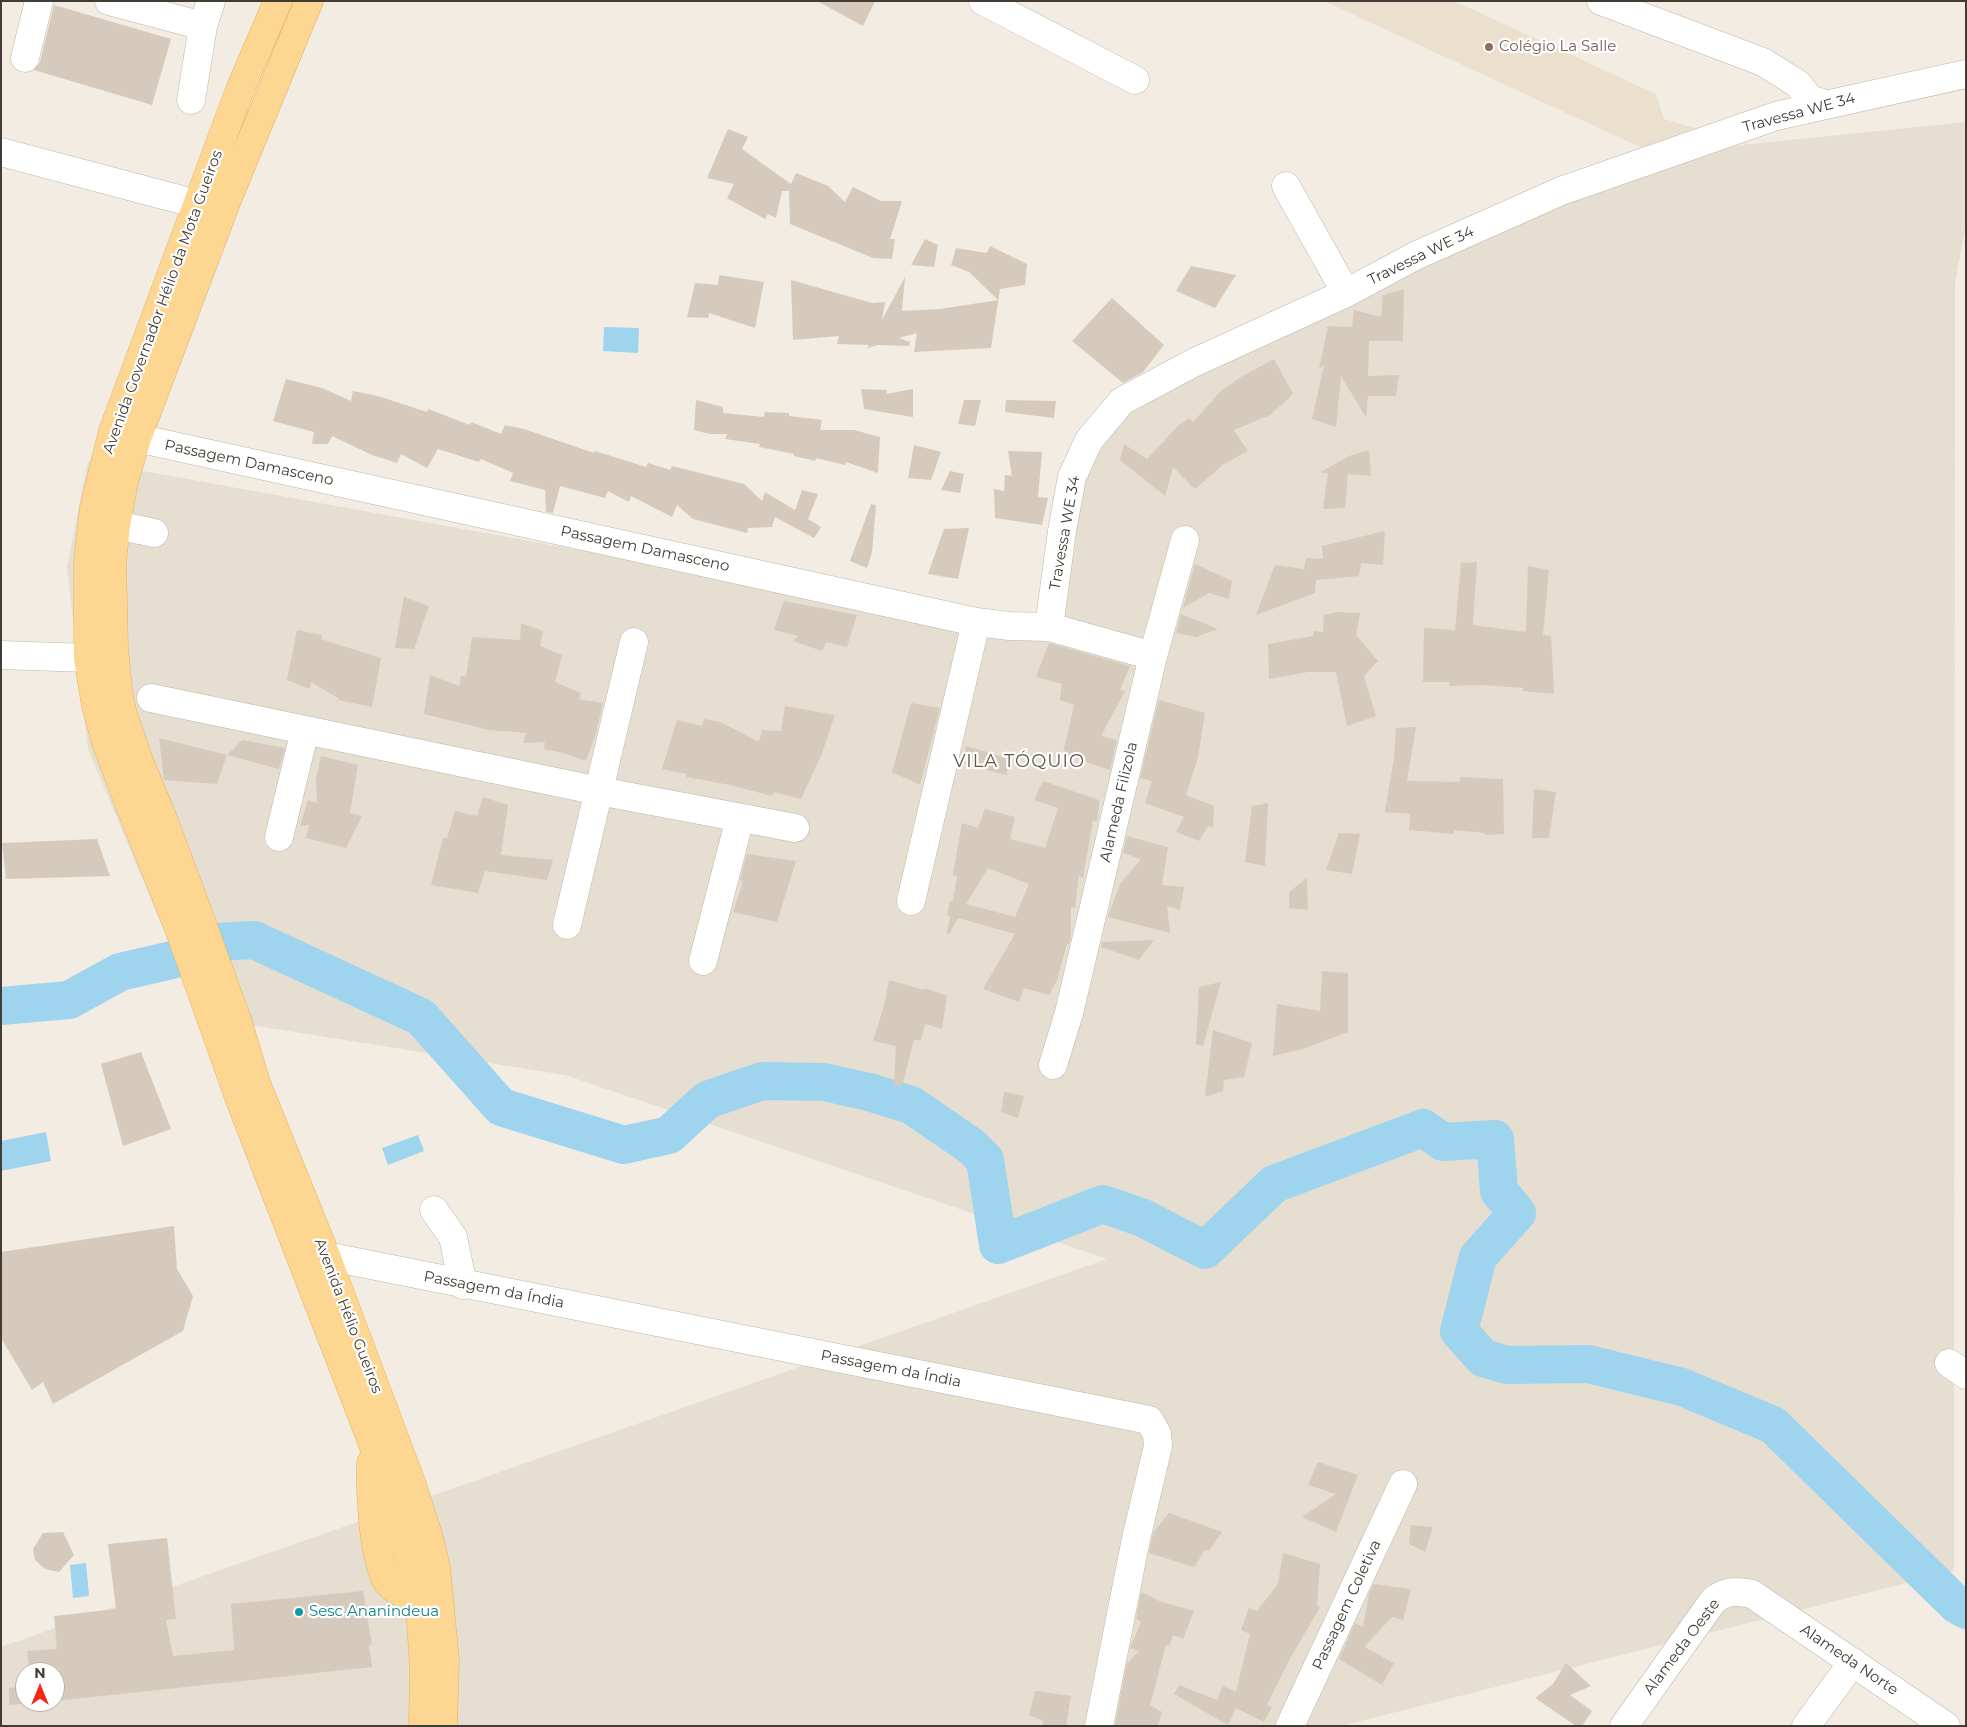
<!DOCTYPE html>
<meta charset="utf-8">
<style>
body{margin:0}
#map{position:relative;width:1967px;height:1727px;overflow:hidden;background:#f2ece3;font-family:Montserrat,sans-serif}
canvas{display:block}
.frame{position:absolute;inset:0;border:2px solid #433c34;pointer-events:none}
.north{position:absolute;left:15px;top:1662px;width:50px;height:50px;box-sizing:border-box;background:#fff;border:1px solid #b4b1ae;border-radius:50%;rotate:0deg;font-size:14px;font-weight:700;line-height:20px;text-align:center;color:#433c34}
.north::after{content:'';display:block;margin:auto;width:18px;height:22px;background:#f82614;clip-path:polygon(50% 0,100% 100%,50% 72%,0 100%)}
</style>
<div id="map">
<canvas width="1967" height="1727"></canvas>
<div class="frame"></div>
<div class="north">N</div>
</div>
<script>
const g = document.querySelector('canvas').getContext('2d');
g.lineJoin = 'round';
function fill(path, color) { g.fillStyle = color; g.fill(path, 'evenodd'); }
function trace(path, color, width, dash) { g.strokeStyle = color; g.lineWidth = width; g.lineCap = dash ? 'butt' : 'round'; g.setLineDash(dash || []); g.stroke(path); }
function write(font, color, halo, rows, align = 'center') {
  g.font = font + ' Montserrat,sans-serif'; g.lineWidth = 4.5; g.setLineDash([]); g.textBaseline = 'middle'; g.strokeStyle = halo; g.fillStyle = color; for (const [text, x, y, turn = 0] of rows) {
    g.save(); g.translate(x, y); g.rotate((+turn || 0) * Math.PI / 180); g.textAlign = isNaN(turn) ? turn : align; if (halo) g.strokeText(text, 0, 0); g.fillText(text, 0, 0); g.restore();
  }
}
fill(new Path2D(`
 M1966,122V223L1955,283L1954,1571L1341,1726H1V1647L1107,1259L565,1075L238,1023L176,959L88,749L67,567L88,461L976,622L1049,627L1084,472L1119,418L1174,376L1663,153ZM25,1672H55V1702H25Z`), '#e5ded1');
fill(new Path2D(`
 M1324,1H1454L1656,94L1664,119L1701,130L1644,149Z`), '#ebe0cd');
fill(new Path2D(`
 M604,327L639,328L638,353L603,351Z
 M46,1132L51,1161L1,1171V1141Z
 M418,1135L424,1151L388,1165L382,1148Z
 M86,1563L89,1596L73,1598L70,1565Z`), '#9fd4ef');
trace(new Path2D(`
 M1,1006L69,1000L120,972L176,959L217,942L254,940L421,1017L501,1107L624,1145L669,1135L707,1100L762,1081L824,1082L869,1092L911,1105L971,1146L985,1160L998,1245L1103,1204L1143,1218L1205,1250L1274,1184L1423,1128L1443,1142L1495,1139L1499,1191L1517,1213L1478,1257L1459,1331L1483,1358L1507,1365L1588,1364L1682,1387L1773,1425L1957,1605L1966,1610`), '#9fd4ef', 38);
fill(new Path2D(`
 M817,1H875L863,26Z
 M54,5L171,39L152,105L34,70L40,62Z
 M728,129L748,137L742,149L791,184L796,173L828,186L845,202L853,187L881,201H902L890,239H895L892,259L873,258L790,224L789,191H782L776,218L768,214L765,219L727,198L734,184L707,178Z
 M925,239L938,245L934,267L911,265Z
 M990,246L1027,264L1025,285L1000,289L991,348L914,352L917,333L899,338L910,342L909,346L878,345L867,348L869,345L837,344L839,336L793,340L791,280L872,303L885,302L882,320L905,277L902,311L940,309L998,300L969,272L951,265L956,248L987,253Z
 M1191,266L1236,275L1215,308L1176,291Z
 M719,275L764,282L755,328L709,313L708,318L687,317L695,283L718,285Z
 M1404,289L1403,341H1369L1368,376L1399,375L1396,396H1368L1366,417L1341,376L1336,427L1312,419L1324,365L1319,369L1328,326L1352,327L1354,310L1381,317L1383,295Z
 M1112,298L1164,345L1143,372L1123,383L1072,341Z
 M1274,359L1293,394L1270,415L1234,430L1248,451L1224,464L1195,489L1173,467L1165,496L1120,460L1124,444L1147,459L1178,426L1189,418L1193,422L1221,391L1241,377Z
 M286,379L322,388L351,401L353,391L378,396L427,412L428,409L470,425L471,422L501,434L505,425L524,429L594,453L595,451L646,467L648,463L670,470L672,466L744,484L762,501L765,492L795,510L802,490L818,494L808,519L821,527L814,538L775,517L772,527L748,528L747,533L693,519L677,505L672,517L631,496L629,502L608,491L605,498L560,486L553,513L546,512L545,490L510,481L513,473L481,459L479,462L438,449L427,468L401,454L397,463L372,455L332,436L328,444H312L314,432L273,421Z
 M861,389L887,390L886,394L913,389V417L864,409Z
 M696,400L723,407V413L764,417L765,412L789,413V416L822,420L820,430H854L880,437L878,473L846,462L845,465L816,458L815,461L794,456V454L759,447L760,444L725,439L727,434H709L694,430Z
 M964,400H981L975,426L958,424Z
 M1006,400L1056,401L1054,418L1005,412Z
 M914,445L941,452L931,480L908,478Z
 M1369,450L1371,476L1348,474L1345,508L1323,509L1328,473L1321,472L1349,456Z
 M1008,451L1042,452L1038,497L1048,498L1042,525L995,518L994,489L1004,491L1005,475L1012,476Z
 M950,471L964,474L960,493L941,490Z
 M871,504L876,505L872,552L867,568L850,561Z
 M969,528L958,579L928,574L944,529Z
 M1385,531L1383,565L1361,563L1359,576L1316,580L1315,593L1256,615L1275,565L1304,569L1306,558L1323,559L1322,546Z
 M1477,562L1473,625L1526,632L1528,566L1549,570L1543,635L1551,636L1554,694L1523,691V688L1482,685L1449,686L1450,682H1423L1424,628L1455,630L1461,563Z
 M1195,564L1232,581L1229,599L1209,593L1183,608Z
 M404,597L429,606L414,649L395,648Z
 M784,601L857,615L847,647L826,642L822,651L793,641L798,636L774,630Z
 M1338,612L1360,613L1356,635L1378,661L1364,676L1376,716L1347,726L1336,672H1308L1269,679L1268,644L1313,636L1314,631L1323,632L1324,615Z
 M1181,614L1218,629L1196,637L1176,633Z
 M521,623L543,631L540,646L562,655L555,682L581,693L579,699L603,703L596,733L586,761L563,753L544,749L545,742L523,743L526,733L489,730L424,714L430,675L459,686L461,676L466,677L472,637L520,640Z
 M297,630L322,635L321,639L381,658L372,707L338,700V698L311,682L310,689L287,680Z
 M1049,643L1130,666L1120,690L1125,691L1101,736L1117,740L1110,770L1063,754L1074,705L1060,700L1062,684L1036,677Z
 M1159,700L1205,713L1198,757L1186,795L1214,806L1213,828L1208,826L1199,841L1176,832L1184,817L1145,803L1152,781L1140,778Z
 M911,703L940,708L920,785L892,772Z
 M785,706L835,715L821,756L801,799L774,792L772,796L730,785L686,777L687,774L662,769L677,720L702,726L704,719L720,722L759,742L762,730L781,731Z
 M1416,727L1407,781L1460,782V777L1503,779L1504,834L1485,835V833L1454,830V834L1409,830L1410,814L1385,812L1394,758L1396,728Z
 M159,738L227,755L217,784L164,780Z
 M242,740L285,748L279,769L227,755Z
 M966,746L1010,759L1006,775L964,764Z
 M321,756L358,765L350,813L362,816L346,848L306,838L309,825L300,826L308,800L317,803L316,779Z
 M1043,781L1099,800V806L1097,822L1093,820L1083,878L1079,875L1075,908L1071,907V935L1069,944H1067L1057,980L1049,995L1024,988L1019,1002L983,989L1015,934L958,918L949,934L947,933L950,916L947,915L950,901H953L957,876L953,875L962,823L978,828L985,809L1015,817L1010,839L1045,848L1058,808L1034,800ZM988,868L1029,884L1015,917L966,904Z
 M1534,789L1556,792L1549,838H1532Z
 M483,797L508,805L501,855L553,860L547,880L485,871L478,893L431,885L443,838H447L455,811L477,816Z
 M1268,803L1265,866L1245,862L1252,806Z
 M1339,833L1360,834L1352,874L1326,870Z
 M1127,836L1168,847L1162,885L1184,887L1180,910L1167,906L1170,933L1108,917L1120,884L1141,859L1123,853Z
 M97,839L110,876L6,879L2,843Z
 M747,854L796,861L777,922L733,912L743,881L740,880Z
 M1307,878L1308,910L1289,908V892Z
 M1154,940L1139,960L1101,947L1102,942Z
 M1322,971L1348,973V1032L1303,1049L1273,1056L1277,1004L1320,1011Z
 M889,980L924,990L925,988L947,996L942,1029L925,1024L921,1040H914L902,1086L894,1085L896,1046L873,1041L884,1006Z
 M1221,982L1203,1046L1196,1044L1199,987Z
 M1213,1030L1252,1043L1244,1077L1224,1080L1223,1091L1205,1097Z
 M141,1052L171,1129L123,1146L101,1064Z
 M1004,1092L1024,1096L1018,1118L1001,1112Z
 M174,1226L177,1269L193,1296L183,1331L53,1404L43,1382L32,1390L1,1338V1252Z
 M1318,1462L1358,1475L1336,1532L1302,1517L1336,1494L1308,1485Z
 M1169,1513L1222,1532L1209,1551L1205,1550L1194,1567L1149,1553L1153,1533Z
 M1411,1525L1433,1527L1425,1552L1409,1544Z
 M63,1532L74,1555L59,1572L45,1569L35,1560L33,1549L43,1533Z
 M167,1538L176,1619L166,1620L173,1656L234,1650L231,1604L363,1591L372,1645H369L372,1667L55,1701V1672H30L27,1651L57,1649L54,1616L116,1609L108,1544Z
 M1283,1553L1320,1564L1317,1606L1320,1607L1292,1655L1267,1705L1272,1707L1264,1722L1236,1708L1228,1725L1174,1694L1179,1685L1217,1700L1223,1686L1236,1692L1250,1634L1241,1630L1249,1608L1257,1611L1278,1584Z
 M1374,1584L1411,1589L1403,1620L1392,1617L1364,1647L1394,1663L1382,1685L1339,1659L1355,1623L1363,1627L1369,1593Z
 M1141,1592L1159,1601L1194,1611L1183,1639L1173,1635L1169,1646L1166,1645L1150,1705L1162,1712L1158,1726H1115L1127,1663L1139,1651L1130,1648L1141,1622L1136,1619Z
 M1566,1663L1591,1686L1570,1695L1592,1711L1582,1726H1576L1535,1698L1553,1684Z
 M25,1686V1702H44L9,1705V1688Z
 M1035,1691L1071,1696L1066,1726H1041L1044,1721L1029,1715Z`), '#d6cabc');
const minor = new Path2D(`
 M109,1L203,26
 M983,1L1135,80
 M1601,1L1763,62L1798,84L1810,99L1826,104
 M25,58L39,1
 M191,100L203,26L211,1
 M1,152L197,204
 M1286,186L1346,293
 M137,438L976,622L1010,626L1049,627L1153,656
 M116,525L154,533
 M1049,627L1062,531L1072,477L1089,440L1122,401L1193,363L1346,293L1417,255L1561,191L1776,116L1966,74
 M1,655L88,658
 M151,698L599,791L795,828
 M279,837L305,730
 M911,901L976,622
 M567,925L634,642
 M703,961L740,818
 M1053,1065L1069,1013L1153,656L1185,540
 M434,1210L453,1237L463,1285
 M326,1256L1149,1420L1157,1434L1158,1446L1136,1539L1099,1726
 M1949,1363L1966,1375
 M1290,1726L1403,1484
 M1624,1726L1713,1601C1726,1590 1737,1591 1752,1594L1946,1726
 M1806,1726L1853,1662`);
const major = new Path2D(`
 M278,1L241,87L113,431L94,508L88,561V658L96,706L107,745L127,798L178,926L240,1100L371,1439L397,1517L420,1607L424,1667L423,1726
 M309,1L227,200L137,438L124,481L116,525L112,561L114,648L118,690L123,715L139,761L163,819L200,918L238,1023L256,1083L326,1256L411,1482L429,1538L436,1568L445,1660L443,1726
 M371,1463C370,1489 373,1562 388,1583C391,1587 397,1590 401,1593L432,1589`);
trace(minor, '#c0b6a9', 29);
trace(major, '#e2b261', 29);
trace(minor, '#fff', 28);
trace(major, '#fdd791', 28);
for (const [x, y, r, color] of [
 [1489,47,5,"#8d6e63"],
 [299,1612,5,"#0f9aa8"]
]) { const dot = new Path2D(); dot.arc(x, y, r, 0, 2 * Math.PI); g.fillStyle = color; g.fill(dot); trace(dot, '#fff', 2); }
write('15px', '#785e54', '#fff', [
 ["Colégio La Salle",1499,47]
], 'left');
write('15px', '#433c34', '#fff', [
 ["Travessa WE 34",1799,113,-15],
 ["Travessa WE 34",1421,256,-26],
 ["Avenida Governador Hélio da Mota Gueiros",163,302,-70],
 ["Passagem Damasceno",249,463,12],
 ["Travessa WE 34",1065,533,-80],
 ["Passagem Damasceno",645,549,12],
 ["Alameda Filizola",1119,802,-77],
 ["Passagem da Índia",494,1290,11],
 ["Avenida Hélio Gueiros",348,1316,69],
 ["Passagem da Índia",891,1369,11],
 ["Passagem Coletiva",1347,1605,-65],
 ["Alameda Oeste",1682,1647,-53],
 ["Alameda Norte",1849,1660,34]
]);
write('15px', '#0d838f', '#fff', [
 ["Sesc Ananindeua",309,1612]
], 'left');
g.letterSpacing = '1px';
write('18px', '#66594b', '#fff', [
 ["VILA TÓQUIO",1019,762]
]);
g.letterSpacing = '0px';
</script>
